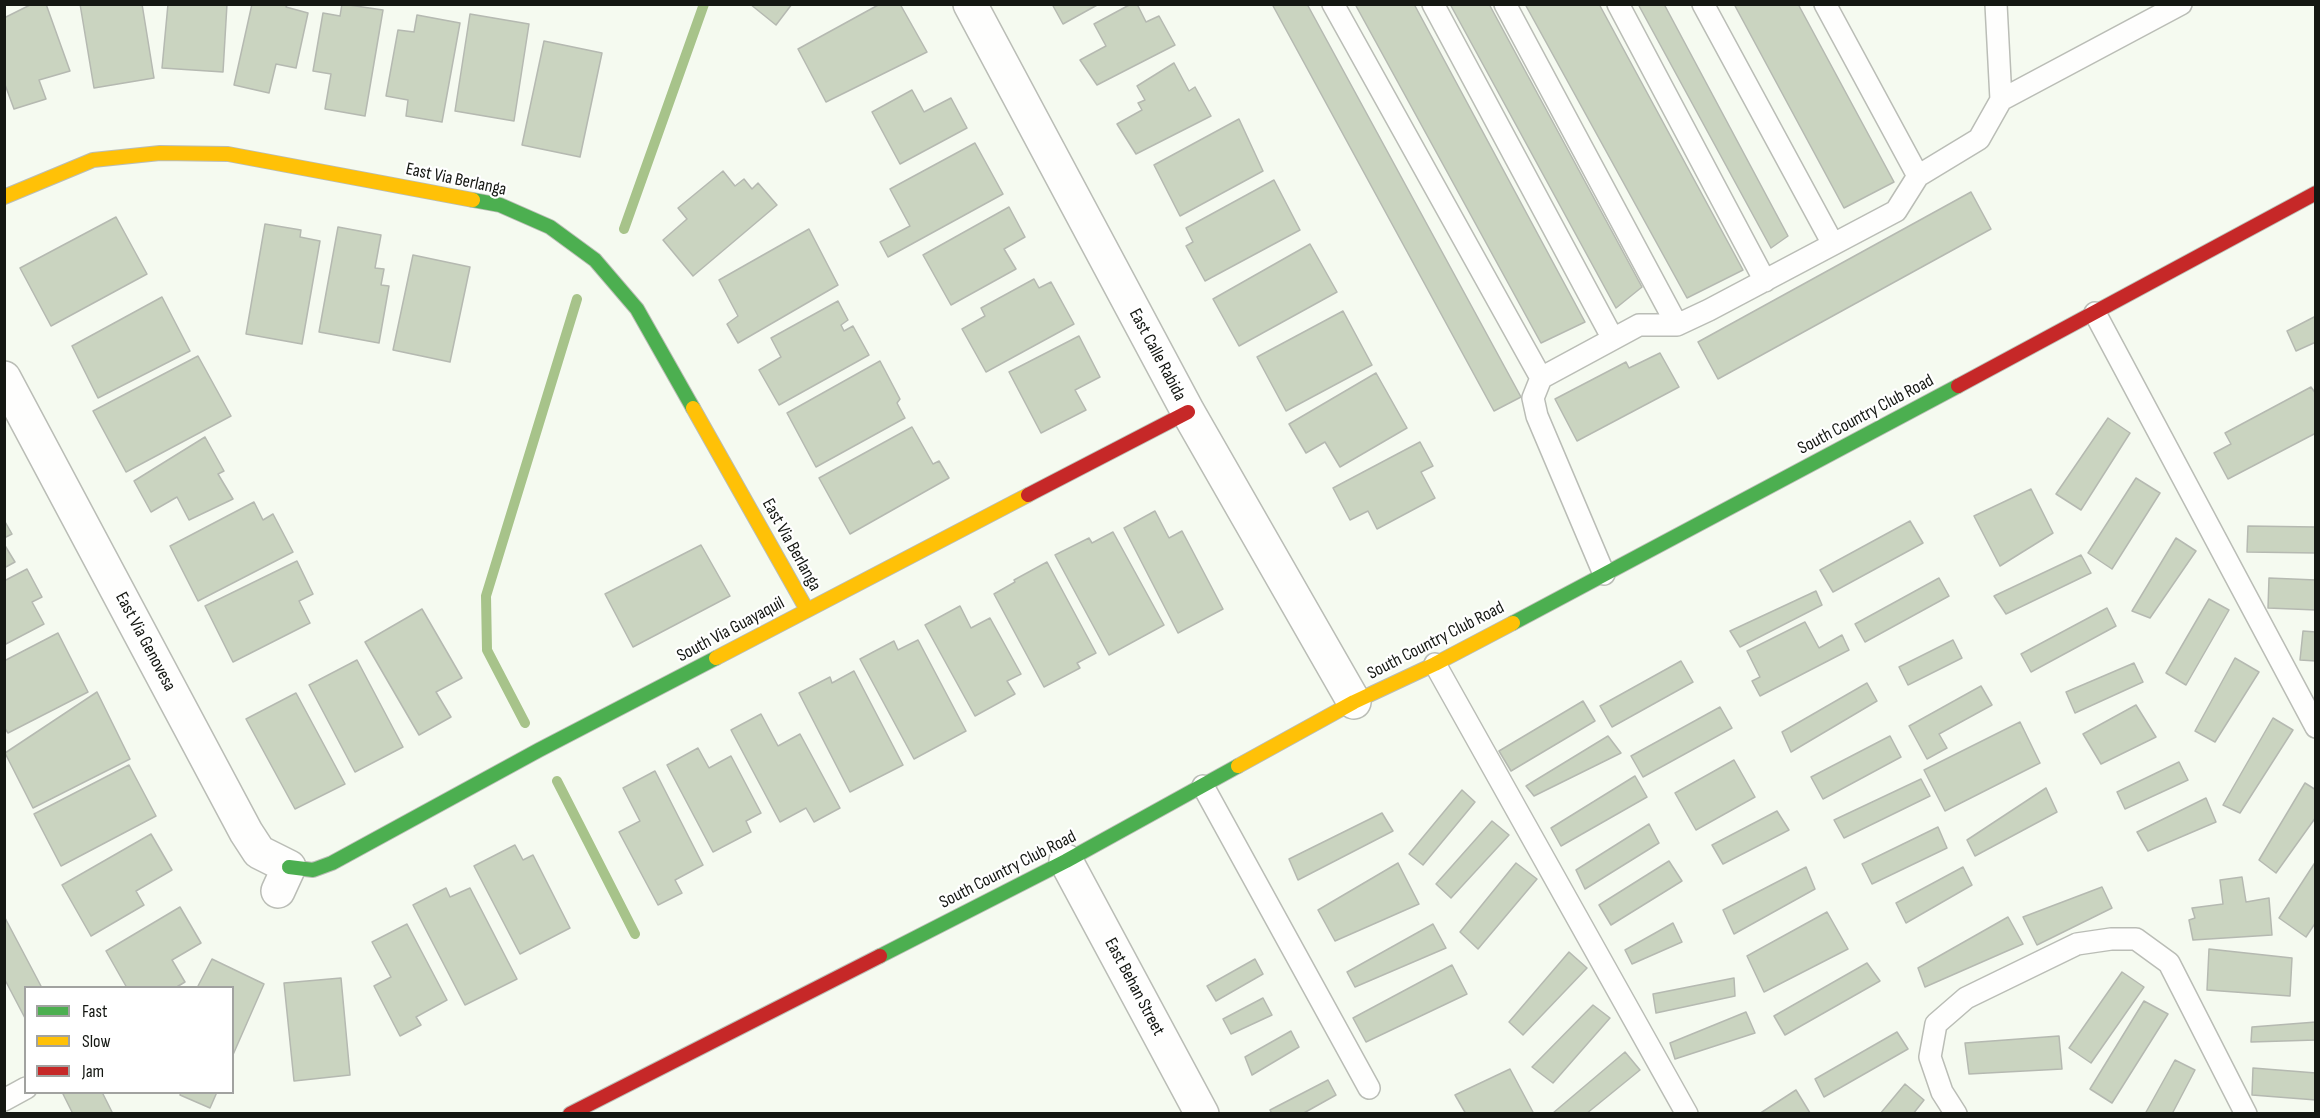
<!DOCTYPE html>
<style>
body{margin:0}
#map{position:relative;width:2320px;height:1118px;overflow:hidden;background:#f5faf0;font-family:"Sofia Sans Condensed",sans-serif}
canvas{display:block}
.frame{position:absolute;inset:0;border:6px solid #141712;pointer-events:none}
.legend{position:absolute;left:24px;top:986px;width:210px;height:108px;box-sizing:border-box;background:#fff;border:2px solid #a1a2a0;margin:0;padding:8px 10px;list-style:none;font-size:18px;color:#141712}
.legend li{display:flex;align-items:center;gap:12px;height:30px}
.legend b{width:30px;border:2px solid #a1a2a0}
</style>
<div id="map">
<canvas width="2320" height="1118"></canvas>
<div class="frame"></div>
<ul class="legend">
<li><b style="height:8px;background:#4caf50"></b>Fast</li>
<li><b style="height:8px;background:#ffc107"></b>Slow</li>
<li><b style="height:8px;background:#c62828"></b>Jam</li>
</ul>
</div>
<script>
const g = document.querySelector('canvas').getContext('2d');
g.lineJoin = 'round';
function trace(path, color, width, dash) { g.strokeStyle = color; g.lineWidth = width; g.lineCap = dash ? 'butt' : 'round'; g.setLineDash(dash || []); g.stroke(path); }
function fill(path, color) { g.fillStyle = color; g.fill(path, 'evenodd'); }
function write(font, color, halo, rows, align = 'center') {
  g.font = font + ' "Sofia Sans Condensed",sans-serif'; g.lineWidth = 4.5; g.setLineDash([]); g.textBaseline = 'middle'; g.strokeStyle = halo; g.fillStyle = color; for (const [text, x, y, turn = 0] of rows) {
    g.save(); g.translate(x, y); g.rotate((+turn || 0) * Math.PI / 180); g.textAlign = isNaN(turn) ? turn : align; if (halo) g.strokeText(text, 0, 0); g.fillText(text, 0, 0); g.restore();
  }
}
trace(new Path2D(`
 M624,229L704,4
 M525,723L487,650L486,596L577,299
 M557,781L635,934`), '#a7c38a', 10);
const building = new Path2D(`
 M32,4H46L70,71L39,80L46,99L14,109L4,82V18Z
 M80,4H142L154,78L94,88Z
 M168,4H227L223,72L162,68Z
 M252,4H287L286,7L308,13L296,68L276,64L269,93L234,85Z
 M342,4L383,10L365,116L325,109L331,74L313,71L323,13L340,16Z
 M750,4H792L776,25Z
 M880,4H900L927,52L826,102L798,49Z
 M1052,4H1099L1063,24Z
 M1131,4H1137L1146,22L1159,16L1175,45L1097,85L1080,60L1106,46L1094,24Z
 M1272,4H1307L1521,397L1494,411Z
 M1355,4H1414L1585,322L1541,343Z
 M1450,4H1489L1642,287L1616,308Z
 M1525,4H1599L1743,270L1687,298Z
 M1638,4H1664L1788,236L1771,248Z
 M1734,4H1798L1894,182L1844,208Z
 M470,14L529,24L514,121L455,111Z
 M417,15L460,23L442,122L406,116L408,100L386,96L398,30L414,32Z
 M544,41L602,53L580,157L522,145Z
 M1174,63L1189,91L1195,87L1211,116L1136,154L1117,124L1142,110L1138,103L1145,100L1137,86Z
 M912,90L924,112L951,98L967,128L900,164L872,112Z
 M1239,119L1263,171L1180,216L1154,165Z
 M975,143L1003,194L888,257L880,242L910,226L890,189Z
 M723,171L735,186L744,179L752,189L758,183L777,205L693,276L663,240L687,219L678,208Z
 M1274,180L1300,230L1205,281L1186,246L1193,242L1186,228Z
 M1971,192L1991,229L1718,379L1698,342Z
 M1009,207L1025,237L1004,249L1016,269L951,305L923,255Z
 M116,217L147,274L51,326L20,268Z
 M265,224L301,230L300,237L320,241L302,344L246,334Z
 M338,227L381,235L375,268L384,269L381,285L389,286L379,343L319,332Z
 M809,229L838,285L738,343L727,324L738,316L719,280Z
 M1310,244L1337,292L1239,346L1213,299Z
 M413,255L470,267L450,362L393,350Z
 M1034,279L1039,288L1051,282L1074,324L986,372L962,329L985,316L981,308Z
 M162,297L190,351L98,398L72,346Z
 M838,301L848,320L841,325L844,331L853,326L869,355L779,405L759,370L781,357L771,338Z
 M1343,311L1372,365L1286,411L1257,357Z
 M2316,316V342L2296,351L2287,331Z
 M1079,336L1100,377L1075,390L1086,410L1041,433L1009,372Z
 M1660,353L1679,387L1577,441L1555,399L1626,362L1629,368Z
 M198,356L231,416L126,472L93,411Z
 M880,361L900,399L897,403L905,418L816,467L787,413Z
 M1376,373L1407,428L1340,467L1325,442L1306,453L1289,424Z
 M2311,387L2316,394V433L2228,479L2214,453L2231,444L2225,433Z
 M2108,418L2130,433L2081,510L2056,494Z
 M912,427L933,464L939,461L949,478L850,534L819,478Z
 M205,437L224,471L218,474L233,499L189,520L177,497L151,512L134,481Z
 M1420,442L1433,466L1421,472L1435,498L1377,529L1368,511L1350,520L1333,488Z
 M2136,478L2160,493L2112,569L2088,553Z
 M2031,489L2053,533L2000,566L1974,516Z
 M254,502L263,520L273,514L293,552L198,601L170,546Z
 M1155,511L1169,538L1182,531L1223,609L1178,633L1124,528Z
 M4,520L12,534L4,538Z
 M1910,521L1923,543L1833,592L1820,570Z
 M2248,526L2316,527V553L2247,552Z
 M1113,532L1164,625L1109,655L1055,555L1089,538L1092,543Z
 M2176,538L2196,551L2150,618L2132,611Z
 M4,544L15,562L4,568Z
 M701,545L730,596L633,647L605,594Z
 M2081,555L2091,573L2006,614L1994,596Z
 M297,561L313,594L299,601L310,623L233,662L205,606Z
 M1047,562L1096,653L1077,663L1080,668L1044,687L994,594L1015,582L1014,580Z
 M27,569L42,597L32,602L44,624L4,645V581Z
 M1939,578L1949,596L1865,642L1855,624Z
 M2269,578L2316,580V610L2268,608Z
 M1816,591L1822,605L1740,647L1730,631Z
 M2209,599L2229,610L2186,685L2166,673Z
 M960,606L971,628L990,618L1021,674L1007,681L1015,694L975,716L925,625Z
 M2107,608L2116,626L2031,672L2021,654Z
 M422,609L462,678L436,692L451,717L419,735L365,642Z
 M1805,622L1819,648L1842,635L1849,650L1760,696L1752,681L1760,677L1747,651Z
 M2303,631L2316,632V661L2300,660Z
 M58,633L88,692L8,733L4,727V661Z
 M918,640L966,731L914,759L860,659L894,641L898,650Z
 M1953,640L1962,658L1908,685L1899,667Z
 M2235,658L2259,672L2215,742L2195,731Z
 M357,660L403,747L355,772L309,685Z
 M1681,661L1693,682L1612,727L1600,706Z
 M2134,663L2143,682L2075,713L2066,692Z
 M854,671L903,765L850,792L799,693L830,677L832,683Z
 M1867,683L1877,701L1791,752L1782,732Z
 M1981,686L1992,705L1939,734L1947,748L1927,759L1909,726Z
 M97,692L130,759L33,808L5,753Z
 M296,693L345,784L295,809L246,719Z
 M1583,701L1595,721L1511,771L1499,751Z
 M2136,705L2156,737L2101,764L2083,734Z
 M1720,707L1732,728L1643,777L1631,756Z
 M761,714L778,746L800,734L840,808L814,822L806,808L780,822L731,730Z
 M2273,718L2293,730L2240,813L2223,805Z
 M2020,722L2040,763L1945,811L1924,770Z
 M1608,736L1621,753L1534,796L1526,786Z
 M1890,736L1901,757L1823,799L1811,777Z
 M698,748L709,768L731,756L761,813L746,821L751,832L713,852L667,765Z
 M1734,760L1755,797L1696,830L1675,793Z
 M2179,762L2188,780L2125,809L2117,792Z
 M129,765L156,816L61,866L34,814Z
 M655,771L703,865L675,880L682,893L658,905L619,832L640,821L623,788Z
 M1635,776L1647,797L1561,846L1551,828Z
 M1921,779L1930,796L1844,838L1834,820Z
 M2305,783L2316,790V817L2276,873L2259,860Z
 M2046,788L2057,812L1975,856L1967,840Z
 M1462,790L1475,802L1423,865L1409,854Z
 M2206,798L2216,822L2148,851L2137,832Z
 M1777,811L1789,830L1723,864L1712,845Z
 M1382,813L1393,831L1298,880L1289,859Z
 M1492,821L1509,835L1451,898L1436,884Z
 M1649,824L1659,843L1585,889L1576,870Z
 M1938,827L1947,848L1872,884L1862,864Z
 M151,834L172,870L136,891L144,905L91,936L62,885Z
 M515,845L523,860L533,855L570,928L520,954L474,866Z
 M1669,861L1682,881L1611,925L1599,905Z
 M2316,861V922L2306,937L2279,918Z
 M1398,863L1419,904L1335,941L1318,910Z
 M1516,863L1537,879L1478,949L1460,932Z
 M1806,867L1815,889L1734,934L1723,910Z
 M1963,867L1972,885L1906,923L1896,903Z
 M2242,877L2246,902L2269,898L2272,935L2193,940L2189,920L2195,918L2192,908L2223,904L2220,880Z
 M2102,887L2112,908L2037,945L2023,917Z
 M446,888L450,897L470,888L517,979L465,1005L413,905Z
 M180,907L201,943L172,960L185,982L175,988H127L106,951Z
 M1827,912L1848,949L1764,992L1747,956Z
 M4,916L42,988H26V1020L4,978Z
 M2008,917L2023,944L1925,987L1918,968Z
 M1673,923L1682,942L1632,964L1625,950Z
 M407,924L447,1000L416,1017L421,1025L400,1036L374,986L391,977L372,942Z
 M1433,924L1446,948L1355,987L1347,972Z
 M2209,949L2292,958L2290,996L2207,990Z
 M1569,952L1587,968L1523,1035L1509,1022Z
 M212,959L264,984L232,1057V988H197Z
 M1255,959L1263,974L1216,1001L1207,986Z
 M1867,963L1880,981L1785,1035L1774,1016Z
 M1452,965L1467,994L1366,1042L1353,1018Z
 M2122,972L2144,987L2091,1063L2069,1048Z
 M341,978L350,1075L294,1081L284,983Z
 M1734,978L1735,996L1656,1013L1653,994Z
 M1263,998L1272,1015L1231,1034L1223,1019Z
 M2144,1001L2168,1014L2112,1103L2090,1089Z
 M1593,1005L1610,1018L1553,1083L1532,1067Z
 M1746,1012L1755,1033L1675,1059L1670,1043Z
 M2316,1022V1040L2251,1042L2252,1027Z
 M1291,1031L1299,1047L1252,1075L1245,1057Z
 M1897,1032L1908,1049L1824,1097L1815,1079Z
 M2059,1036L2062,1069L1969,1074L1965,1043Z
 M1625,1052L1640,1070L1586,1114L1553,1113Z
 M2175,1060L2195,1070L2172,1114H2145Z
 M2253,1068L2316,1073V1100L2252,1095Z
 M1510,1069L1534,1114H1466L1455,1095Z
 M1328,1080L1336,1095L1302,1114H1272L1270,1110Z
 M1905,1084L1924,1100L1913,1114H1880Z
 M1796,1090L1810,1113L1759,1114Z
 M67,1092H102L113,1114H73L63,1094Z
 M181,1092H217L210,1108L180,1095Z`);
fill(building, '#cad4c0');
trace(building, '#b5b9b1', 1.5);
const lane = new Path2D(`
 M1333,4L1541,378
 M1433,4L1613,339
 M1505,4L1677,325
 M1618,4L1765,281
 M1703,4L1833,244
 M1825,4L1918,176
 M2001,100L2181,4
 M2095,313L2316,727
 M1604,574L1537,416L1533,398L1541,378L1639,325H1677L1709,310L1896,211L1918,176L1979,139L2001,100L1996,4
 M1435,664L1687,1114
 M1203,786L1369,1088
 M4,1100L26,1088
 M1956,1114L1942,1092L1930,1057L1936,1024L1966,998L2077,944L2111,939H2136L2169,963L2246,1114`);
const street = new Path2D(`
 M970,4L1188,412L1354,702
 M4,378L246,832L259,852L289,867L278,891
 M1066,861L1202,1114`);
const fast = new Path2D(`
 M473,200L500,205L550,227L595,260L637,309L693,408
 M1513,623L1958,386
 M289,867L313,870L332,863L539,750L716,658
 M880,956L1066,861L1238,766`);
const slow = new Path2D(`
 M4,197L93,160L160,153L228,154L473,200
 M693,408L807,610
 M716,658L1028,495
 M1238,766L1354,702L1435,664L1513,623`);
const jam = new Path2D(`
 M1958,386L2316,193
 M1028,495L1188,412
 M570,1114L880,956`);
trace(lane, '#babdb6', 24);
trace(street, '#babdb6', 36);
trace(fast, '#babdb6', 16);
trace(slow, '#babdb6', 16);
trace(jam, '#babdb6', 16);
trace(lane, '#fefefd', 21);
trace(street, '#fefefd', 33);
trace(fast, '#4caf50', 14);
trace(slow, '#ffc107', 14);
trace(jam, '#c62828', 14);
write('18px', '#141712', '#fff', [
 ["East Via Berlanga",456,180,12],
 ["East Calle Rabida",1157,355,62],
 ["South Country Club Road",1866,415,-28],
 ["East Via Berlanga",791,545,61],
 ["South Via Guayaquil",731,630,-28],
 ["South Country Club Road",1436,641,-27],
 ["East Via Genovesa",145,642,62],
 ["South Country Club Road",1008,870,-27],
 ["East Behan Street",1134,987,62]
]);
</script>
